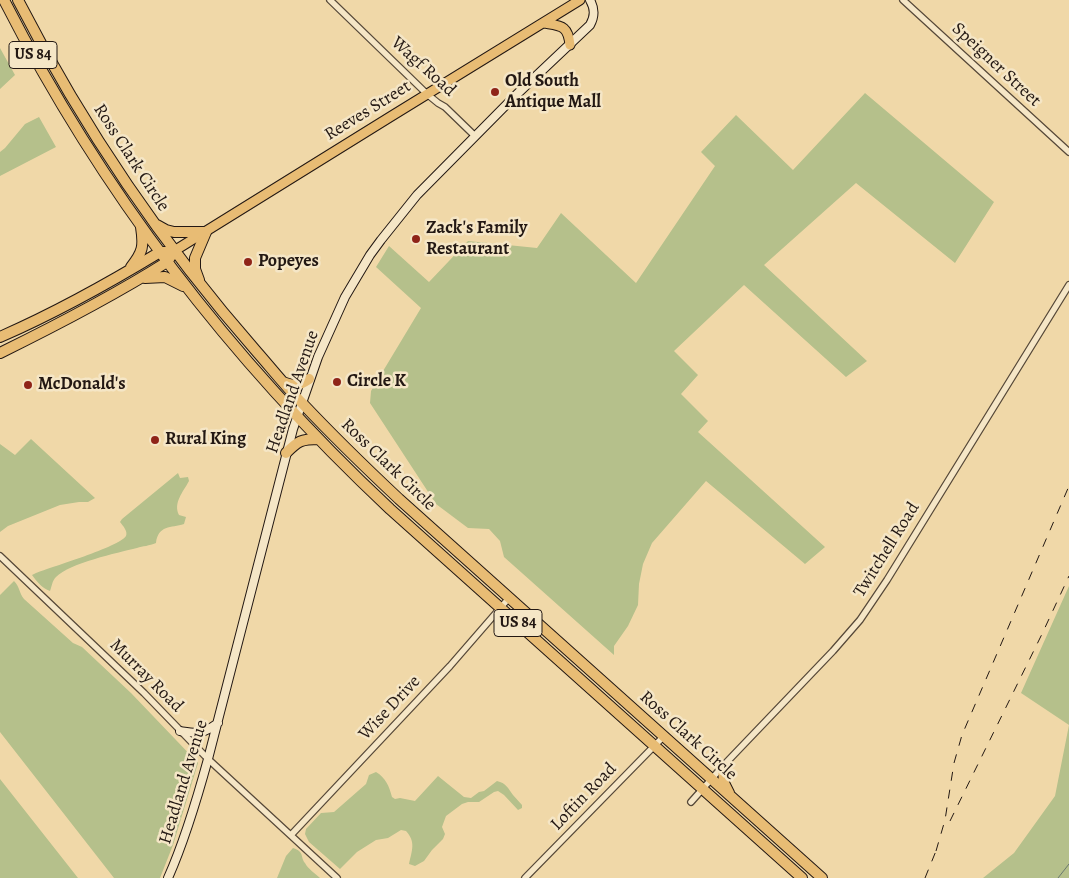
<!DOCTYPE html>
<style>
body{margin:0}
canvas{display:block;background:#f0d8a8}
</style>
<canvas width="1069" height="878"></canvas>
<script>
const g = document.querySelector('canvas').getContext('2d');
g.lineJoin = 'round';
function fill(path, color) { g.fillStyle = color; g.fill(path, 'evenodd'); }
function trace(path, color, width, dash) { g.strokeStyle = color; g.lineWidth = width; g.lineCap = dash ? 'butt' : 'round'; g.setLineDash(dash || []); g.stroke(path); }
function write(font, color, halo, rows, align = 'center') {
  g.font = font + ' Alegreya,serif'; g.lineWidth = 5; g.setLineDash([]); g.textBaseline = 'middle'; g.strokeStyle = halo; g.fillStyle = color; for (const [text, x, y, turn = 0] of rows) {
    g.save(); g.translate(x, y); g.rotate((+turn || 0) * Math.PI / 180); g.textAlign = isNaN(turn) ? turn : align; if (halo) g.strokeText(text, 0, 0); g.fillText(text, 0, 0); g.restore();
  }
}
fill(new Path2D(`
 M0,48L15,75L0,89Z
 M865,93L994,202L955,263L856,183L764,265L867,361L846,377L744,285L674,351L698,375L681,394L708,421L698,432L825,547L805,564L706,481L652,543L643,564L639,584L638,605L628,626L614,646V655L504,557L500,541L489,529L468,528L436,504L370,403L371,391L421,308L376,267L389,246L429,282L468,241L537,248L561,213L636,283L715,166L701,152L736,115L793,170Z
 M39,117L56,147L0,176V152L5,148L25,124Z
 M31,439L95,498L88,502H79L60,505L8,526L0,532V444L15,455Z
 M178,473L180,478L188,477L189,481C183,492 173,503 179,515L186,517L184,524C171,528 158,525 156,543C149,546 143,546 137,548C117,553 70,563 56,577C52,581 52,586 50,591C42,588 37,582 32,575L36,573C51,567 119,547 126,536C128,531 123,526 120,522L122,519Z
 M14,581C20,587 19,593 24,599L73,643L82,647L131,693L198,763L173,845L160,878H114L0,732V595Z
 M1069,586V878H983L1014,853L1055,796L1069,725L1021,693Z
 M376,772C386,778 389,786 392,797L395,799L400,798L415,801L438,776L464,797L471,798L479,792L484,791L497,781C506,783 508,788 513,795C516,798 519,802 522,805V808L518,810L504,795L498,791L494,792L479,802H468L462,804L446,816L442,827L445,834L443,839L432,850L424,861L415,866L409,864C412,850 416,842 406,831L401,830L388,838L376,840L357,852L340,869L309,842L305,834L306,829L321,813L334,812L366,784L369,775Z
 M0,779L78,878H0Z
 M293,848C305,852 300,857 305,863C308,869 315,873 320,878H277L286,856Z`), '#b5c08b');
trace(new Path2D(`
 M1058,878L1069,864`), '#6a796e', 1);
const street = new Path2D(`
 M330,0L427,94L438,103L445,107L475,136
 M903,0L1069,152
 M0,556L144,693L208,759L337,878
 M691,802L723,766L833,651L860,620L887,580L1069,285
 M291,835L450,666L509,598
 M525,878L664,736`);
const secondary = new Path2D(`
 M180,731C199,734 201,735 218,723
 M168,878C185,840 197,799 208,759L293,429L318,357L345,297L370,255L381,240L417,195L515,96L590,25C595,16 595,9 590,0`);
const primary = new Path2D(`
 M544,23C561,26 568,25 570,45
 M174,251L390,117L580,0`);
const highway = new Path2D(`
 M4,0C101,191 233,362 390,509L802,878
 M18,0C83,127 163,245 257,352C272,369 286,387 302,403C333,436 366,468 399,499L822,878
 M157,225L166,230L174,232H206L195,258V269L199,280
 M131,267C143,252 144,246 141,227
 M145,278L165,277L183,286
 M0,337C55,313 109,283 160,252H166
 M0,353C57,325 113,296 167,262L171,256
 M283,382C296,387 298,386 309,379
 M286,453C298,441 301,439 319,439
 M723,766L724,783L729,793`);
trace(street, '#564838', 8);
trace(secondary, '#231813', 10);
trace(primary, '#231813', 11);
trace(highway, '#231813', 12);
trace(street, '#f5e6c6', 5.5);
trace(secondary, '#f5e6c6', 8);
trace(primary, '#e8bc74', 9);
trace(highway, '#e8bc74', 10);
trace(new Path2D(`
 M950,821L1042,634L1069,576
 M936,851L945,820L954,763L962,735L1069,486
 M925,878L938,846`), '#231813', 1, [9, 9]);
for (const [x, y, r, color] of [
 [495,92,5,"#8f2418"],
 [416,239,5,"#8f2418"],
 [248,262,5,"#8f2418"],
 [337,382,5,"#8f2418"],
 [28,385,5,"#8f2418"],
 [155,440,5,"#8f2418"]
]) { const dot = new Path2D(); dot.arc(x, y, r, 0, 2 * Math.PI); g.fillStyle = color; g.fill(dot); trace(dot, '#f5e6c6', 2); }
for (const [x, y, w] of [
 [33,55,48],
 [518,623,48]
]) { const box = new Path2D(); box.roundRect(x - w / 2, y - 13.5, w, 27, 4); g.fillStyle = '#f5e6c6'; g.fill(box); trace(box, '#231813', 1); }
write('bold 16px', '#231813', null, [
 ["US 84",33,55],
 ["US 84",518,623]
]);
write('18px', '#231813', '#f5e6c6', [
 ["Speigner Street",996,65,43],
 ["Wagf Road",423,67,42],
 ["Reeves Street",368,111,-32],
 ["Ross Clark Circle",131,158,57],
 ["Headland Avenue",293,392,-71],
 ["Ross Clark Circle",388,465,44],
 ["Twitchell Road",887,550,-58],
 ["Murray Road",146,676,45],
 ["Wise Drive",390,708,-47],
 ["Ross Clark Circle",688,736,42],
 ["Headland Avenue",184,782,-73],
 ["Loftin Road",584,797,-46]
]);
write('bold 18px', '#231813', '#f5e6c6', [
 ["Old South",505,82],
 ["Antique Mall",505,103],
 ["Zack's Family",426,229],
 ["Restaurant",426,250],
 ["Popeyes",258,262],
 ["Circle K",347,382],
 ["McDonald's",38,385],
 ["Rural King",165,440]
], 'left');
</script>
